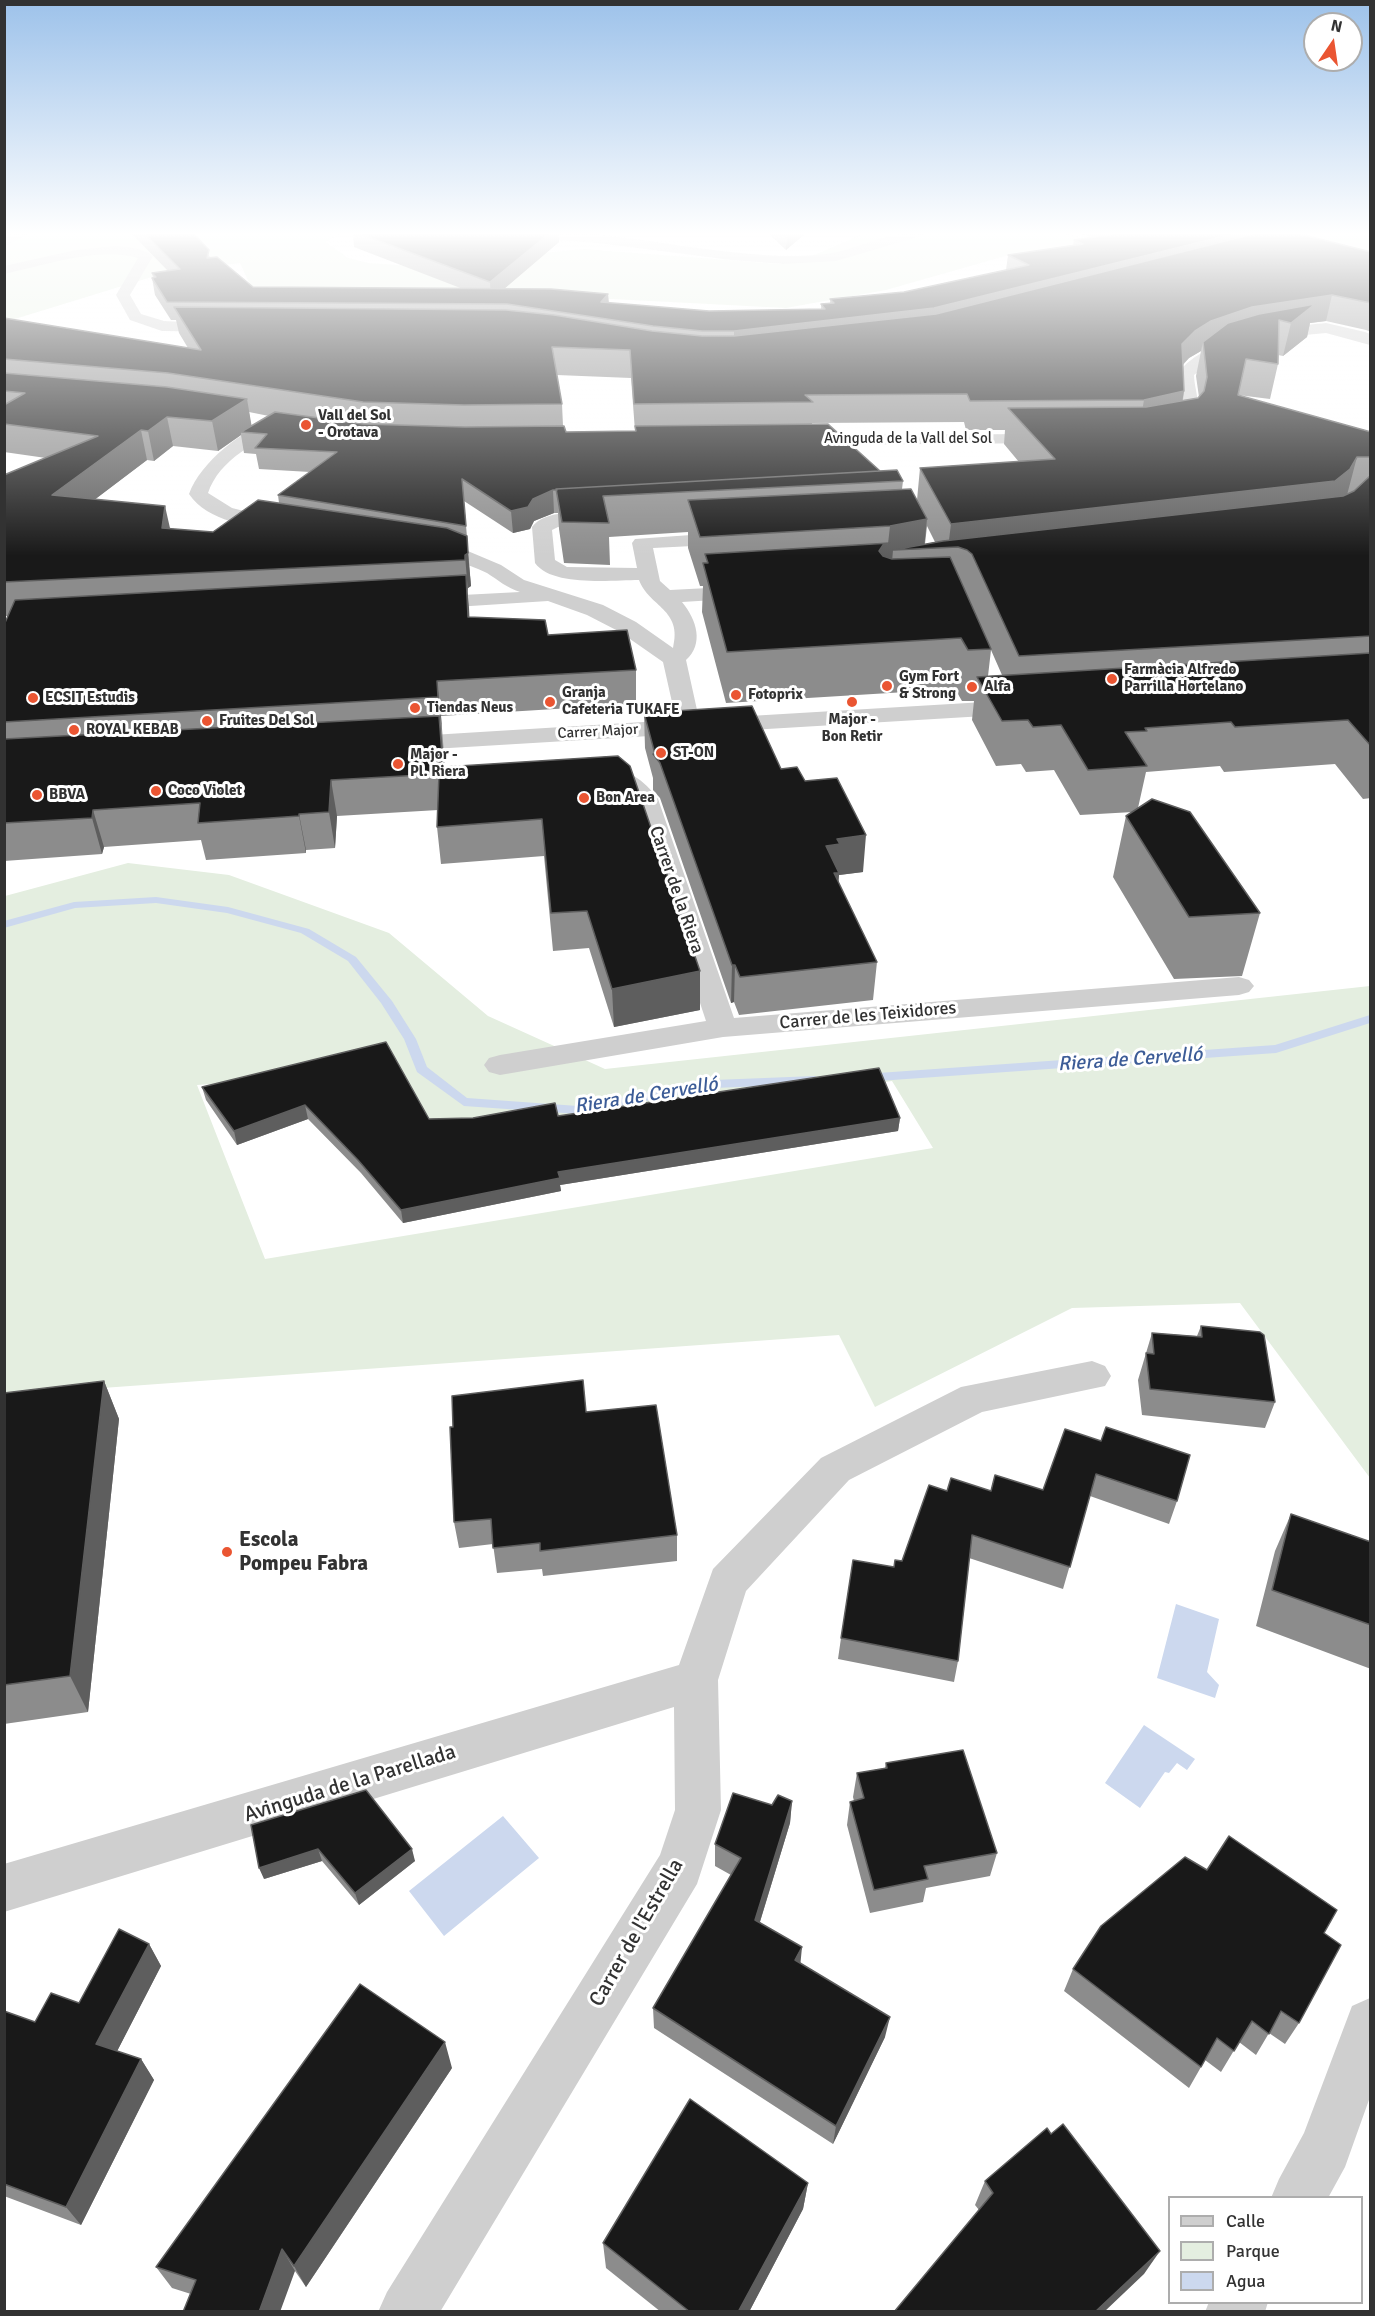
<!DOCTYPE html>
<meta charset="utf-8">
<style>
body{margin:0}
#map{position:relative;width:1375px;height:2316px;overflow:hidden;background:#fff;font-family:Signika,sans-serif}
canvas{display:block}
.frame{position:absolute;inset:0;border:6px solid #323232;pointer-events:none}
.legend{position:absolute;left:1168px;top:2196px;width:195px;height:108px;box-sizing:border-box;background:#fff;border:2px solid #adadad;margin:0;padding:8px 10px;list-style:none;font-size:18px;color:#323232}
.legend li{display:flex;align-items:center;gap:12px;height:30px}
.legend b{width:30px;border:2px solid #adadad}
.north{position:absolute;left:1303px;top:12px;width:60px;height:60px;box-sizing:border-box;background:#fff;border:2px solid #adadad;border-radius:50%;rotate:13deg;font-size:16px;font-weight:700;line-height:24px;text-align:center;color:#323232}
.north::after{content:'';display:block;margin:auto;width:21px;height:27px;background:#ea5532;clip-path:polygon(50% 0,100% 100%,50% 72%,0 100%)}
</style>
<div id="map">
<canvas width="1375" height="2316"></canvas>
<div class="frame"></div>
<ul class="legend">
<li><b style="height:8px;background:#cfcfcf"></b>Calle</li>
<li><b style="height:16px;background:#e4eee0"></b>Parque</li>
<li><b style="height:16px;background:#ccd8ee"></b>Agua</li>
</ul>
<div class="north">N</div>
</div>
<script>
const g = document.querySelector('canvas').getContext('2d');
g.lineJoin = 'round';
function fill(path, color) { g.fillStyle = color; g.fill(path, 'evenodd'); }
function trace(path, color, width, dash) { g.strokeStyle = color; g.lineWidth = width; g.lineCap = dash ? 'butt' : 'round'; g.setLineDash(dash || []); g.stroke(path); }
function write(font, color, halo, rows, align = 'center') {
  g.font = font + ' Signika,sans-serif'; g.lineWidth = 6; g.setLineDash([]); g.textBaseline = 'middle'; g.strokeStyle = halo; g.fillStyle = color; for (const [text, x, y, turn = 0] of rows) {
    g.save(); g.translate(x, y); g.rotate((+turn || 0) * Math.PI / 180); g.textAlign = isNaN(turn) ? turn : align; if (halo) g.strokeText(text, 0, 0); g.fillText(text, 0, 0); g.restore();
  }
}
fill(new Path2D(`
 M5,232H353L337,235L326,242L348,258L369,263L411,266L583,249L780,264L803,260L867,232H1054L1201,258L1009,255L886,290L786,308L457,291L257,300L240,263L168,272L5,322Z
 M1248,232H1370V310L1320,254Z
 M128,863L229,875L389,933L488,1016L605,1069L1370,986V1478L1240,1303L1072,1308L875,1407L839,1335L5,1395V896ZM382,1072L431,1123L606,1125L892,1081L933,1148L265,1259L197,1085Z`), '#e4eee0');
fill(new Path2D(`
 M1176,1604L1219,1619L1207,1672L1219,1685L1215,1698L1157,1678Z
 M1144,1725L1195,1759L1187,1770L1177,1763L1169,1773L1165,1772L1140,1808L1105,1783Z
 M503,1816L539,1858L444,1936L409,1891Z`), '#ccd8ee');
fill(new Path2D(`
 M156,897L228,907L309,929L356,957L392,1001L416,1039L427,1067L467,1098L578,1106L714,1080L815,1076L821,1080L815,1084L714,1088L578,1114L464,1106L417,1072L404,1039L381,1003L348,961L301,933L227,913L156,903L75,908L4,928V921L74,902Z
 M1370,1015V1023L1276,1053L864,1082L858,1078L864,1074L1275,1045Z`), '#ccd8ee');
fill(new Path2D(`
 M15,232H31L4,247V237Z
 M491,232C589,223 686,253 783,256C800,256 821,256 837,252C866,245 896,229 926,232L924,235L836,261L784,264L731,260L599,243L498,236Z
 M115,246C128,247 143,248 153,256L130,295L141,314L164,321L222,324L227,326L230,329L227,332L162,331L130,320L116,295L138,258C99,246 43,266 4,274V266L76,250Z
 M1326,323L1365,332L1370,334V345L1326,333L1294,336L1251,345L1220,355L1194,375C1194,392 1209,425 1186,433C1179,435 1174,436 1167,435L1164,431L1167,427L1181,421L1178,373C1206,336 1283,327 1326,323Z
 M275,420L289,422L292,426L289,430C258,438 219,460 208,493L232,508L288,522L291,526L288,530L281,532C250,526 208,522 189,494C200,463 243,428 275,420Z
 M1050,434L1056,435L1059,439L1056,443L801,445L795,444L792,440L795,436L801,435Z
 M602,512L609,514L612,518L609,522L558,527L552,530L555,560L567,567L637,568L632,543L635,539L733,532L740,534L743,538L740,542L733,544L653,548L660,581L670,590L747,586L754,588L757,592L754,596L747,598L682,602C697,620 704,644 686,660L699,719L1018,700L1026,702L1030,707L1026,712L1018,714L399,751L390,749L387,744L390,739L399,737L676,720L663,662L620,632L587,615L548,601L424,609L416,608L413,603L416,598L424,597L520,592C507,588 498,580 487,573C465,562 443,558 420,552L417,548L420,544L427,542L463,549L501,565L524,580L603,605L636,622L673,648C683,609 649,607 639,580C612,580 552,587 535,563L532,527C545,509 582,513 602,512Z
 M601,766C626,768 644,779 658,799L734,1018L1239,977L1249,980L1254,986L1249,992L1239,995L723,1037L500,1075L489,1072L484,1065L489,1058L500,1055L706,1021L633,801L612,783L592,778L589,773L592,768Z
 M1092,1361L1105,1366L1111,1376L1105,1386L982,1412L849,1480L746,1591L718,1680L721,1810L697,1884L440,2312H378L387,2292L660,1855L675,1810L674,1707L4,1912V1864L679,1665L713,1569L821,1458L961,1387Z
 M1370,1998V2097L1345,2167L1328,2198H1271L1279,2179L1304,2133L1352,2006Z
 M1209,2302H1268L1265,2312H1205Z`), '#cfcfcf');
fill(new Path2D(`
 M130,232H192L210,257L253,287L463,289L354,247L353,232H558L559,242L504,289L608,294L609,303L709,311L821,309V304H830V299L904,292L1006,270L1008,255L1073,245L1074,240L1092,237L1074,232H1252L1251,234L1371,252V332L1366,330L1326,321L1310,323L1307,337L1283,356L1278,355V364L1270,399L1238,395L1371,432V798L1363,799L1335,764L1224,772L1220,766L1146,772L1138,808L1260,913L1242,976L1174,979L1113,877L1126,816L1133,812L1080,815L1054,770L1026,772L1021,764L996,766L972,720L974,701H962L955,689L726,703L702,612L703,586H700L688,548V532L609,537L610,565L564,563L559,529L558,513H554L534,521L530,529L513,533L464,501L471,586L468,588L467,592L469,617L548,635L636,670V704L441,716L445,767L618,756L700,971V1010L614,1027L589,948L553,951L544,856L441,864L437,827L438,810L337,816L335,848L306,850V853L206,860L201,840L104,847L102,854L4,861V625L9,616H4V475L46,458L4,452V319L188,348L179,333L176,320H171L155,295L152,278H153L152,273L168,271ZM1201,351L1196,376L1199,397L1198,398L1183,400L1184,391L1183,365L1189,358ZM557,375L631,378L635,431L566,432L563,426L562,404ZM249,412L269,416L251,426ZM964,422L966,430H1005L1004,444L1019,462L920,468L917,500L902,489L903,481L880,471L812,425V423ZM241,435L244,453L256,454L259,469L310,472L278,495L279,503L213,532L170,529L95,499L147,460L154,461L173,446L218,451ZM927,526L935,542L925,544ZM991,650L1002,675L988,676Z
 M767,232H807L786,250Z
 M644,713L781,769L805,781L863,872L839,875L838,883L877,962L873,1000L739,1015L734,1002L731,1003L660,798L653,790V778L645,748Z
 M202,1087L429,1119L558,1116L900,1118L898,1131L560,1185L561,1191L403,1223L361,1173L308,1119L237,1145L206,1100Z
 M1201,1326L1275,1402L1265,1428L1142,1415L1138,1380L1152,1333L1197,1336Z
 M104,1381L119,1419L88,1712L4,1724V1393Z
 M586,1412L677,1535V1561L543,1576L542,1569L497,1573L493,1544L459,1548L454,1522Z
 M1065,1429L1177,1501L1169,1524L1090,1496L1063,1589L969,1558L958,1661L954,1682L838,1659L841,1638L894,1567L902,1561L947,1491L1043,1490Z
 M1291,1514L1371,1542V1669L1256,1626L1275,1551Z
 M886,1763L997,1853L990,1876L926,1888L923,1902L870,1913L847,1825L850,1802L854,1801L853,1797L857,1773L885,1768Z
 M366,1790L415,1861L359,1905L322,1861L264,1879Z
 M792,1801L790,1823L760,1922L800,1963L885,2037L833,2144L654,2028L653,2008L731,1875L715,1866V1844L772,1805Z
 M1207,1870L1324,1933L1299,2023L1285,2044L1269,2033L1256,2055L1239,2042L1221,2072L1205,2060L1189,2088L1064,1991L1073,1969Z
 M149,1944L161,1966L117,2051L141,2059L154,2080L81,2225L4,2196V2011L35,2022L79,2003Z
 M452,2068L306,2287L295,2271L191,2294L172,2288L156,2267Z
 M985,2181L1144,2274L979,2210L975,2205Z
 M808,2183L803,2209L749,2312H661L606,2268L603,2243Z`), '#8c8c8c');
fill(new Path2D(`
 M551,232H558L559,242L491,300L490,282Z
 M787,232H807L786,250Z
 M1241,232H1252L1249,245L933,326L734,349V331Z
 M608,294L609,311L601,302Z
 M1332,295L1326,321L1310,323L1307,337L1283,356L1291,323L1279,320L1203,342L1201,351L1189,358L1176,371L1182,344L1195,331L1211,321L1252,307Z
 M1184,391L1179,420L1139,429L1144,400Z
 M247,399L252,428L241,432V435L218,451L212,421Z
 M167,417L173,446L154,461L148,431Z
 M141,430L147,460L60,526L52,495Z
 M1357,457L1347,495L1340,508L972,554L967,550L958,547L948,548L951,524Z
 M553,490L554,513L534,521L530,529L513,533L511,511L533,499Z
 M165,506L172,537L162,528Z
 M927,519L924,549L893,550L891,574L879,551L883,545L888,544L890,526Z
 M468,553L471,586L468,588V592L465,555Z
 M466,575L469,608L471,650L468,617Z
 M437,681L441,716L442,732L438,697Z
 M439,716L443,751L448,803L443,767Z
 M331,780L337,816L335,848L329,812Z
 M93,810L104,847L102,854L92,818Z
 M299,814L306,850V853L299,816Z
 M866,835L863,872L839,875L836,910L826,846L837,839Z
 M732,965H735L734,1002L731,1003Z
 M700,971V1010L614,1027L612,989Z
 M305,1105L308,1119L237,1145L234,1131Z
 M900,1118L898,1131L560,1185L561,1191L403,1223L401,1210L558,1172Z
 M104,1381L119,1419L88,1712L70,1676Z
 M792,1801L790,1823L754,1941L755,1920Z
 M318,1849L322,1861L264,1879L259,1868Z
 M412,1849L415,1861L359,1905L355,1893Z
 M149,1944L161,1966L110,2065L96,2044Z
 M802,1947L800,1968L795,1960Z
 M890,2017L885,2037L833,2144L836,2126Z
 M445,2042L452,2068L306,2287L294,2266Z
 M141,2059L154,2080L81,2225L66,2207Z
 M808,2183L803,2209L749,2312H738Z
 M282,2249L295,2271L280,2312H259Z
 M1160,2251L1144,2274L1104,2312H1095Z`), '#5e5e5e');
const building = new Path2D(`
 M143,232H192L209,250L207,258L217,257L253,287L551,289L608,294L601,302L709,311L825,309L821,304L834,303L830,299L904,292L1029,265L1008,255L1083,244L1074,240L1127,232H1241L934,308L734,331H702L653,326L507,304L167,302L152,278L156,277L152,273L180,269Z
 M355,232H551L490,282Z
 M1261,232H1292L1371,252V303L1332,295L1252,307L1211,321L1195,331L1182,344L1184,391L1144,400L970,401L967,394L805,395L813,402L634,404L630,350L552,347L562,404L464,405L363,402L168,373L4,359V318L201,350L174,307L506,310L554,315L652,331L702,336H734L936,314Z
 M1315,304L1291,323L1279,320L1278,364L1246,359L1238,395L1371,432V457H1357L1350,469L1335,481L951,524L920,468L1055,459L1008,408L1146,407L1198,398L1204,391L1207,377L1203,342L1228,323L1259,314Z
 M4,373L167,387L247,399L212,421L167,417L148,431L141,430L52,495L165,506L162,528L213,532L258,500L447,528L467,536L468,553L465,555V560L4,582V475L98,436L4,424V405L25,393L4,391Z
 M275,412L363,424L465,427L564,426L566,432L636,431L635,426L828,424L880,471L556,489L557,490H553L533,499L528,507L511,511L462,479L466,526L278,495L337,452L255,448L267,434L241,432Z
 M897,470L903,481L603,496L609,523L562,522L556,489Z
 M1371,475V636L1019,656L972,554L967,550L958,547L893,550L943,541L1343,496L1354,491Z
 M911,489L927,519L890,526L700,537L688,500Z
 M890,543L883,545L879,551L883,556L892,559L950,557L991,649L968,650L961,638L727,652L703,563H708L705,554Z
 M466,575L468,617L545,620L548,635L627,630L636,670L437,681L438,697L4,722V625L15,600Z
 M1371,653V746L1348,720L1235,727L1231,722L1145,728L1147,731L1125,732L1147,766L1088,770L1061,725L1033,727L1028,720L1002,721L977,677Z
 M752,706L781,769L797,767L805,781L837,778L866,835L837,839L840,844L826,846L839,873H834L877,962L740,977L735,965H732L660,763L653,754H655L644,713Z
 M439,716L443,767L618,756L630,766L700,971L612,989L587,911L551,913L542,819L437,827L439,774L331,780L329,812L299,814V816L198,823L200,803L93,810L92,818L4,823V739Z
 M1152,799L1190,812L1260,913L1189,917L1126,816Z
 M386,1042L429,1119L473,1118L555,1103L558,1116L879,1068L900,1118L558,1172L560,1178L401,1210L358,1160L305,1105L234,1131L202,1087Z
 M1201,1326L1260,1332L1264,1335L1275,1402L1150,1389L1146,1353L1154,1354L1152,1333L1202,1337Z
 M583,1380L586,1412L656,1405L677,1535L540,1551V1543L493,1548L491,1519L454,1522L450,1427H453L452,1396Z
 M104,1381L70,1676L4,1685V1393Z
 M1106,1427L1190,1455L1177,1501L1096,1474L1070,1567L972,1535L958,1661L841,1638L853,1560L894,1567L895,1560L902,1561L929,1485L947,1491L951,1478L991,1491L995,1475L1043,1490L1065,1429L1101,1441Z
 M1291,1514L1371,1542V1625L1272,1590Z
 M963,1750L997,1853L924,1866L928,1879L874,1890L850,1802L864,1798L857,1773L887,1768L886,1763Z
 M366,1790L412,1849L355,1893L318,1849L259,1868L251,1825Z
 M733,1793L772,1805L778,1795L792,1801L755,1920L802,1947L795,1960L890,2017L836,2126L653,2008L741,1858L715,1844Z
 M1229,1836L1337,1910L1324,1933L1341,1945L1299,2023L1281,2011L1269,2034L1252,2021L1234,2051L1217,2038L1201,2067L1073,1969L1101,1926L1185,1857L1207,1870Z
 M119,1929L149,1944L96,2044L141,2059L66,2207L4,2184V2011L35,2022L51,1993L79,2003Z
 M360,1984L445,2042L294,2266L282,2249L259,2312H183L196,2280L156,2267Z
 M690,2099L808,2183L738,2312H690L603,2243Z
 M1063,2124L1160,2251L1095,2312H894L993,2193L985,2181L1047,2128L1051,2134Z`);
fill(building, '#191919');
trace(building, '#5e5e5e', 1.5);
const sky = g.createLinearGradient(0, 0, 0, 556);
sky.addColorStop(0, '#9dc2ea');
sky.addColorStop(0.42, '#fff');
sky.addColorStop(1, '#ffffff00');
g.fillStyle = sky;
g.fillRect(0, 0, 1375, 556);
for (const [x, y, r, color] of [
 [306,425,6,"#ea5532"],
 [1112,679,6,"#ea5532"],
 [887,686,6,"#ea5532"],
 [972,687,6,"#ea5532"],
 [736,695,6,"#ea5532"],
 [33,698,6,"#ea5532"],
 [550,702,6,"#ea5532"],
 [852,702,6,"#ea5532"],
 [415,708,6,"#ea5532"],
 [207,721,6,"#ea5532"],
 [74,730,6,"#ea5532"],
 [661,753,6,"#ea5532"],
 [398,764,6,"#ea5532"],
 [156,791,6,"#ea5532"],
 [37,795,6,"#ea5532"],
 [584,798,6,"#ea5532"],
 [227,1552,6,"#ea5532"]
]) { const dot = new Path2D(); dot.arc(x, y, r, 0, 2 * Math.PI); g.fillStyle = color; g.fill(dot); trace(dot, '#fff', 2); }
write('bold 15px', '#323232', '#fff', [
 ["Vall del Sol",318,416],
 ["- Orotava",318,433],
 ["Farmàcia Alfredo",1124,670],
 ["Parrilla Hortelano",1124,687],
 ["Gym Fort",899,677],
 ["& Strong",899,694],
 ["Alfa",984,687],
 ["Granja",562,693],
 ["Cafeteria TUKAFE",562,710],
 ["Fotoprix",748,695],
 ["ECSIT Estudis",45,698],
 ["Tiendas Neus",427,708],
 ["Major -",852,720,"center"],
 ["Bon Retir",852,737,"center"],
 ["Fruites Del Sol",219,721],
 ["ROYAL KEBAB",86,730],
 ["ST-ON",673,753],
 ["Major -",410,755],
 ["Pl. Riera",410,772],
 ["Coco Violet",168,791],
 ["BBVA",49,795],
 ["Bon Area",596,798]
], 'left');
write('15px', '#323232', '#fff', [
 ["Avinguda de la Vall del Sol",908,439],
 ["Carrer Major",598,732,-3]
]);
write('18px', '#323232', '#fff', [
 ["Carrer de la Riera",676,890,71],
 ["Carrer de les Teixidores",868,1016,-5]
]);
write('italic 20px', '#3c5c97', '#fff', [
 ["Riera de Cervelló",1130,1060,-4],
 ["Riera de Cervelló",646,1096,-9]
]);
write('bold 21px', '#323232', '#fff', [
 ["Escola",239,1540],
 ["Pompeu Fabra",239,1564]
], 'left');
write('21px', '#323232', '#fff', [
 ["Avinguda de la Parellada",350,1784,-17],
 ["Carrer de l'Estrella",637,1933,-60]
]);
</script>
